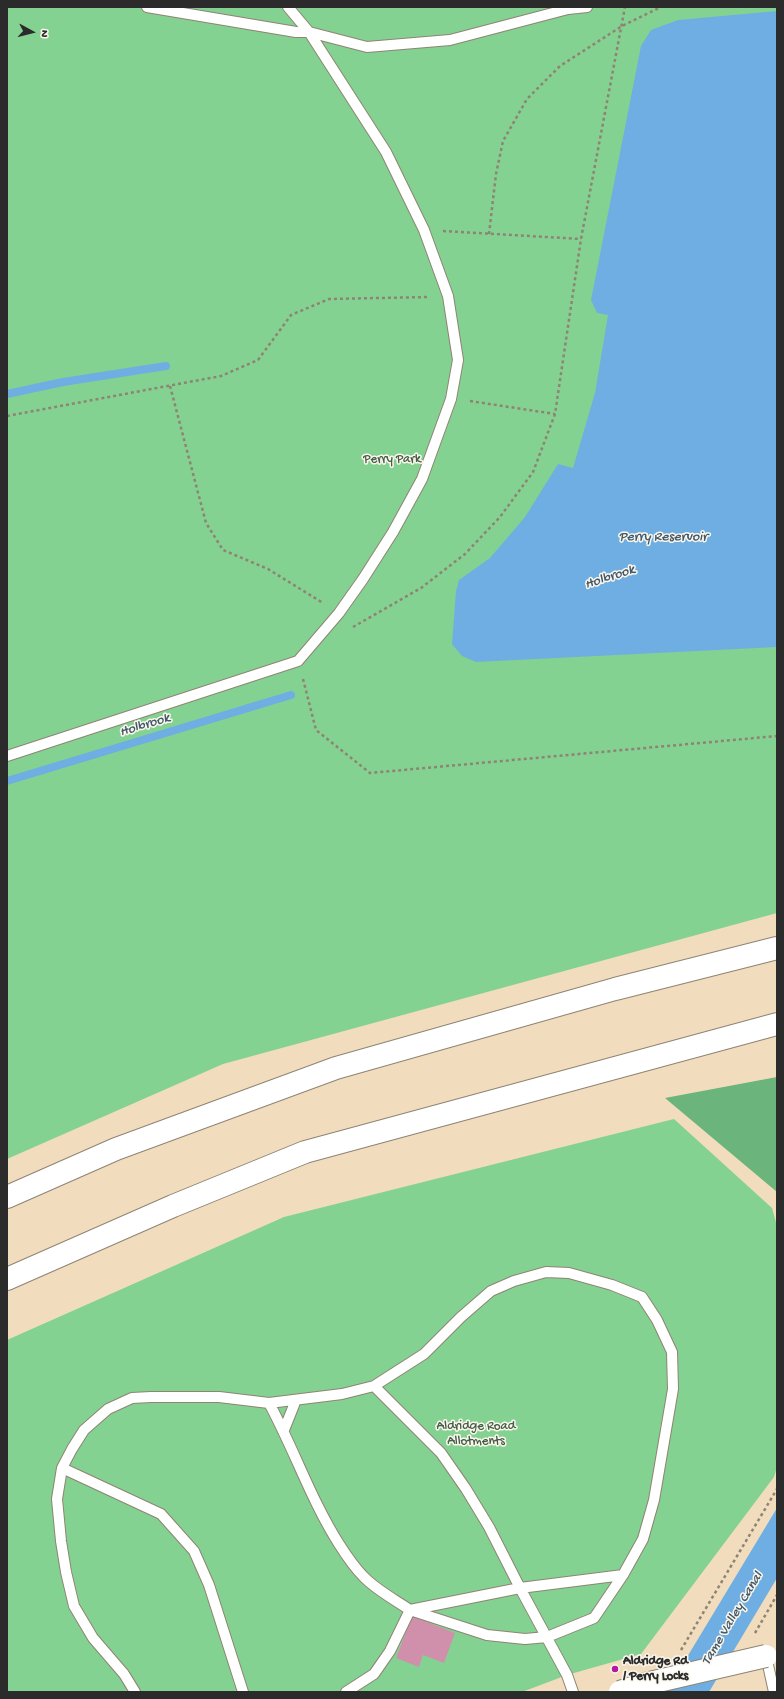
<!DOCTYPE html>
<style>
body{margin:0}
#map{position:relative;width:784px;height:1699px;overflow:hidden;background:#f1dcbd;font-family:"Gochi Hand",sans-serif}
canvas{display:block}
.frame{position:absolute;inset:0;border:8px solid #2b2b2b;pointer-events:none}
.north{position:absolute;left:12px;top:12px;width:40px;height:40px;-webkit-text-stroke:3px #fbf7ec;paint-order:stroke;rotate:97deg;font-size:11px;font-weight:700;line-height:16px;text-align:center;color:#2b2b2b}
.north::after{content:'';display:block;margin:auto;width:14px;height:18px;background:#2b2b2b;clip-path:polygon(50% 0,100% 100%,50% 72%,0 100%)}
</style>
<div id="map">
<canvas width="784" height="1699"></canvas>
<div class="frame"></div>
<div class="north">N</div>
</div>
<script>
const g = document.querySelector('canvas').getContext('2d');
g.lineJoin = 'round';
function fill(path, color) { g.fillStyle = color; g.fill(path, 'evenodd'); }
function trace(path, color, width, dash) { g.strokeStyle = color; g.lineWidth = width; g.lineCap = dash ? 'butt' : 'round'; g.setLineDash(dash || []); g.stroke(path); }
function write(font, color, halo, rows, align = 'center') {
  g.font = font + ' "Gochi Hand",sans-serif'; g.lineWidth = 3; g.setLineDash([]); g.textBaseline = 'middle'; g.strokeStyle = halo; g.fillStyle = color; for (const [text, x, y, turn = 0] of rows) {
    g.save(); g.translate(x, y); g.rotate((+turn || 0) * Math.PI / 180); g.textAlign = isNaN(turn) ? turn : align; if (halo) g.strokeText(text, 0, 0); g.fillText(text, 0, 0); g.restore();
  }
}
fill(new Path2D(`
 M7,7H777V913L223,1064L7,1159Z
 M674,1119L772,1208L777,1226V1467L774,1477L641,1654L567,1675L522,1692H7V1340L284,1217Z`), '#84d291');
fill(new Path2D(`
 M777,1077V1192L665,1098Z`), '#6bb47b');
fill(new Path2D(`
 M777,11V647L476,662L462,656L452,644L456,591L459,580L490,558L525,517L558,464L573,468L595,393L608,315L597,313L591,300L641,46L651,30L678,20Z
 M777,1508V1578L709,1692H666Z`), '#6faee2');
trace(new Path2D(`
 M7,394L63,382L166,366
 M7,781L291,695`), '#6faee2', 8);
fill(new Path2D(`
 M412,1616L455,1633L444,1663L423,1655L419,1667L396,1658Z`), '#d090ab');
const service = new Path2D(`
 M147,7L296,32H309L367,47L450,40L568,9L587,7
 M7,756L298,661L339,613L363,579L393,532L422,479L451,399L458,360L448,296L424,230L386,152L309,32L288,7
 M374,1386L441,1453L466,1489L489,1527L520,1588L567,1675L573,1692
 M269,1403C294,1449 311,1500 339,1544C346,1555 354,1567 363,1576C376,1590 394,1599 410,1610L520,1588L623,1575
 M284,1430L296,1400
 M62,1468L161,1514L194,1551L209,1585L243,1692
 M766,1656L774,1692
 M135,1692L124,1674L93,1638L74,1606L66,1572L61,1541L57,1499L62,1468L72,1449L84,1430L108,1409L132,1398L151,1397H219L269,1403L342,1394L374,1386L424,1354L461,1317L491,1291L514,1281L546,1272L569,1273L612,1285L642,1297L657,1320L672,1352L673,1389L654,1500L643,1539L623,1575L594,1618L547,1637L525,1639L487,1635L410,1610L390,1651L374,1674L346,1692`);
const motorway = new Path2D(`
 M7,1197L116,1149L336,1068L615,989L777,948
 M7,1279L173,1206L305,1152L777,1024`);
trace(service, '#8e8474', 12);
trace(motorway, '#8e8474', 24);
trace(new Path2D(`
 M443,231L581,239
 M489,234L496,174L503,141L527,99L560,66L622,26L661,7
 M170,386L206,523L223,550L268,569L323,603
 M470,401L555,414
 M7,416L221,376L258,360L291,315L329,299L429,297
 M353,627L421,588L465,554L500,517L533,472L555,414L581,239L625,7
 M303,679L316,730L370,773L777,736
 M755,1633L777,1595
 M681,1650L777,1489`), '#8e8474', 2.5, [3, 3]);
trace(service, '#fff', 10);
trace(motorway, '#fff', 22);
const tertiaryBridge = new Path2D(`
 M620,1692L641,1685L766,1656`);
trace(tertiaryBridge, '#8e8474', 24, []);
trace(tertiaryBridge, '#fff', 22);
for (const [x, y, r, color] of [
 [615,1669,4,"#b5179e"]
]) { const dot = new Path2D(); dot.arc(x, y, r, 0, 2 * Math.PI); g.fillStyle = color; g.fill(dot); trace(dot, '#fbf7ec', 1.5); }
write('13px', '#465d4a', '#fbf7ec', [
 ["Perry Park",392,460],
 ["Aldridge Road",476,1427],
 ["Allotments",476,1442]
]);
write('bold 13px', '#2b2b2b', '#fbf7ec', [
 ["Aldridge Rd",623,1662],
 ["/ Perry Locks",623,1677]
], 'left');
write('italic 14px', '#43596b', '#fbf7ec', [
 ["Perry Reservoir",663,538],
 ["Holbrook",610,578,-18],
 ["Holbrook",145,726,-17],
 ["Tame Valley Canal",733,1619,-59]
]);
</script>
